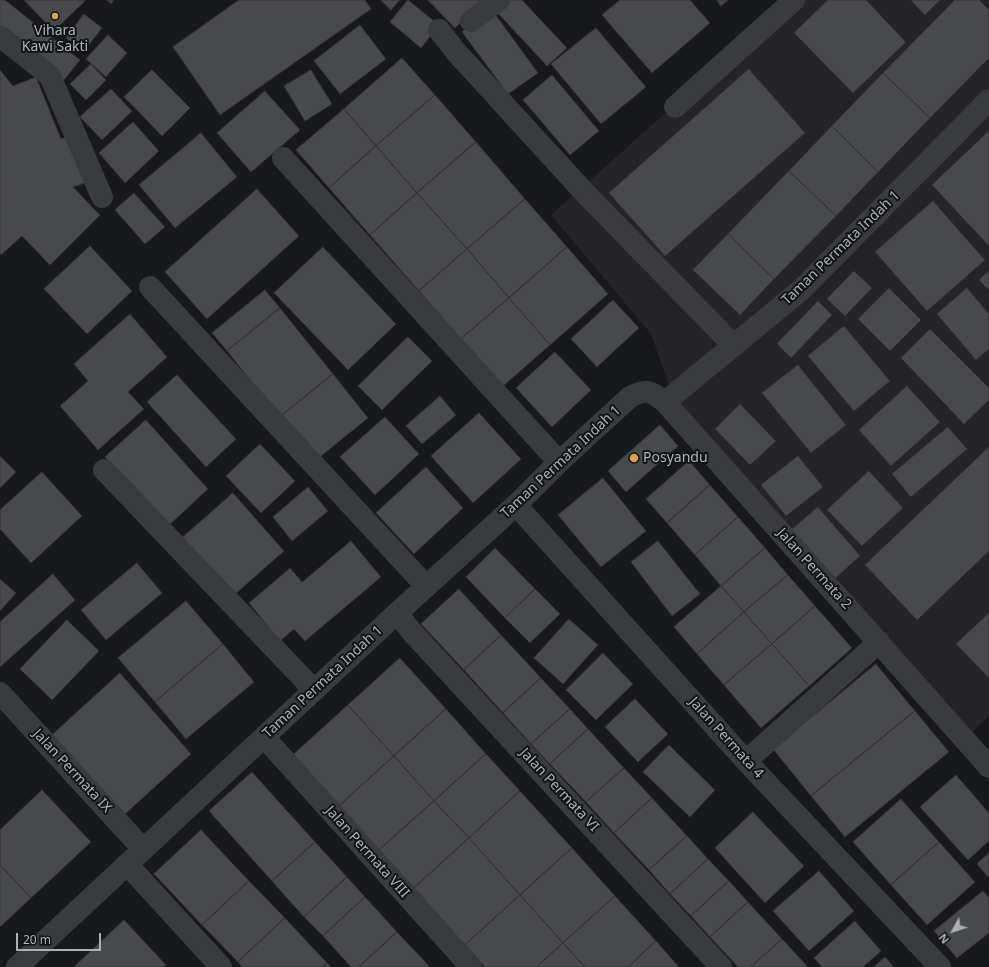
<!DOCTYPE html>
<style>
body{margin:0}
#map{position:relative;width:989px;height:967px;overflow:hidden;background:#18191a;font-family:"Noto Sans",sans-serif}
canvas{display:block}
.north{position:absolute;left:933px;top:911px;width:40px;height:40px;-webkit-text-stroke:3px #131415;paint-order:stroke;rotate:230deg;font-size:11px;font-weight:700;line-height:16px;text-align:center;color:#acb1b8}
.north::after{content:'';display:block;margin:auto;width:14px;height:18px;background:#acb1b8;clip-path:polygon(50% 0,100% 100%,50% 72%,0 100%)}
.scale{position:absolute;left:16px;top:933px;width:85px;height:18px;box-sizing:border-box;border:2px solid #acb1b8;border-top:0;padding-left:5px;font-size:12px;line-height:14px;white-space:nowrap;color:#acb1b8;-webkit-text-stroke:3px #131415;paint-order:stroke}
</style>
<div id="map">
<canvas width="989" height="967"></canvas>
<div class="north">N</div>
<div class="scale">20 m</div>
</div>
<script>
const g = document.querySelector('canvas').getContext('2d');
g.lineJoin = 'round';
function fill(path, color) { g.fillStyle = color; g.fill(path, 'evenodd'); }
function trace(path, color, width, dash) { g.strokeStyle = color; g.lineWidth = width; g.lineCap = dash ? 'butt' : 'round'; g.setLineDash(dash || []); g.stroke(path); }
function write(font, color, halo, rows, align = 'center') {
  g.font = font + ' "Noto Sans",sans-serif'; g.lineWidth = 4; g.setLineDash([]); g.textBaseline = 'middle'; g.strokeStyle = halo; g.fillStyle = color; for (const [text, x, y, turn = 0] of rows) {
    g.save(); g.translate(x, y); g.rotate((+turn || 0) * Math.PI / 180); g.textAlign = isNaN(turn) ? turn : align; if (halo) g.strokeText(text, 0, 0); g.fillText(text, 0, 0); g.restore();
  }
}
fill(new Path2D(`
 M792,0H989V716L969,735L683,425L651,334L551,215Z`), '#252527');
const building = new Path2D(`
 M0,0H5L80,60L64,80L0,28Z
 M24,0H86L54,31Z
 M107,0H114L111,4Z
 M239,0H365L371,9L220,115L173,47Z
 M381,0H400L391,10Z
 M408,0L439,25L421,48L390,22Z
 M428,0H485L455,28Z
 M503,0H522L567,48L547,66L494,9Z
 M620,0H690L710,23L652,73L602,15Z
 M717,0H728L721,6Z
 M828,0H866L906,42L853,93L794,33Z
 M911,0H940L925,15Z
 M955,0H979L989,10V58L930,118L883,73Z
 M492,10L538,73L508,94L462,32Z
 M84,14L102,28L84,51L66,38Z
 M360,25L386,59L340,94L314,61Z
 M596,28L646,87L601,124L551,64Z
 M108,35L127,53L106,77L86,59Z
 M402,58L435,95L376,146L344,109Z
 M91,64L106,80L86,100L70,84Z
 M749,69L805,133L665,256L609,193Z
 M0,70L13,86L36,77L61,139L70,135L90,181L73,187L100,215L50,265L22,236L1,255L0,253Z
 M152,70L190,108L162,136L124,97Z
 M311,70L332,104L305,121L284,86Z
 M883,73L930,118L878,172L832,126Z
 M552,75L599,131L570,155L523,100Z
 M111,89L132,111L102,140L80,117Z
 M265,91L300,130L251,172L217,133Z
 M435,95L476,142L417,193L376,146Z
 M344,109L376,146L329,188L296,150Z
 M133,122L159,151L125,183L99,153Z
 M832,126L878,172L836,216L789,171Z
 M989,131V246L932,185Z
 M201,133L237,177L175,228L139,185Z
 M476,142L525,199L467,249L417,193Z
 M376,146L417,193L370,235L329,188Z
 M789,171L836,216L774,279L728,234Z
 M257,189L299,236L207,319L165,272Z
 M134,193L165,227L145,244L115,210Z
 M417,193L467,249L419,291L370,235Z
 M525,199L567,247L509,298L467,249Z
 M933,201L985,260L927,311L875,252Z
 M728,234L774,279L740,315L693,270Z
 M90,246L132,291L87,334L44,289Z
 M323,247L396,324L348,370L274,293Z
 M567,247L608,294L550,345L509,298Z
 M467,249L509,298L461,339L419,291Z
 M854,271L872,288L845,316L827,299Z
 M989,271V290L979,280Z
 M889,288L921,320L890,351L858,319Z
 M967,288L989,314V349L976,360L937,314Z
 M265,290L280,308L227,351L212,333Z
 M509,298L550,345L502,387L461,339Z
 M613,300L639,328L597,367L571,339Z
 M818,301L832,315L791,358L777,344Z
 M280,308L333,374L280,417L227,351Z
 M130,314L167,357L128,392L144,409L98,450L60,406L88,381L74,364Z
 M844,326L890,381L854,411L808,356Z
 M930,329L989,388V400L964,424L901,358Z
 M408,337L432,361L382,410L358,386Z
 M555,352L591,390L552,427L516,388Z
 M798,365L846,425L811,453L762,393Z
 M333,374L368,418L316,460L280,417Z
 M177,375L236,439L206,467L147,402Z
 M907,386L940,422L891,466L859,430Z
 M440,396L456,415L422,444L406,426Z
 M740,404L776,441L750,465L715,429Z
 M479,413L521,459L473,503L431,456Z
 M385,417L419,454L375,495L340,457Z
 M146,420L208,489L167,527L105,457Z
 M660,425L678,446L626,492L608,471Z
 M948,427L967,449L911,497L892,474Z
 M260,444L295,481L261,513L226,476Z
 M989,447V551L917,620L865,565Z
 M0,456L16,472L0,488Z
 M798,456L823,487L786,516L761,485Z
 M689,461L710,485L667,523L646,499Z
 M426,467L463,508L414,554L376,513Z
 M869,471L903,508L862,546L827,510Z
 M42,472L82,516L31,563L0,529V510Z
 M603,478L646,531L601,567L558,515Z
 M710,485L738,517L695,555L667,523Z
 M308,487L328,511L292,541L273,517Z
 M233,493L284,551L233,596L182,538Z
 M818,507L860,556L830,583L788,533Z
 M738,517L765,548L721,586L695,555Z
 M351,541L381,577L305,641L294,629L280,641L249,603L290,568L302,582Z
 M658,541L700,594L672,616L631,562Z
 M495,548L535,589L505,618L466,577Z
 M765,548L788,575L744,612L721,586Z
 M137,563L162,593L106,640L81,610Z
 M53,574L75,600L0,667V622Z
 M788,575L815,606L772,644L744,612Z
 M0,579L16,593L0,611Z
 M721,586L744,612L697,654L674,627Z
 M459,589L501,635L464,670L421,624Z
 M535,589L560,614L530,643L505,618Z
 M186,601L223,644L155,702L118,658Z
 M815,606L852,648L809,686L772,644Z
 M744,612L772,644L724,685L697,654Z
 M989,613V678L956,644Z
 M569,619L598,645L563,684L534,658Z
 M67,620L99,651L52,700L20,669Z
 M501,635L541,678L503,713L464,670Z
 M223,644L254,682L186,739L155,702Z
 M772,644L809,686L761,728L724,685Z
 M603,653L633,684L596,720L566,690Z
 M400,658L446,709L394,756L348,705Z
 M876,664L915,711L811,796L773,749Z
 M120,673L191,754L124,815L52,735Z
 M541,678L570,709L531,744L503,713Z
 M635,699L668,734L638,762L605,727Z
 M348,705L394,756L339,806L293,755Z
 M446,709L486,754L434,801L394,756Z
 M570,709L588,729L550,764L531,744Z
 M915,711L949,752L845,837L811,796Z
 M588,729L624,768L586,802L550,764Z
 M669,745L715,790L690,817L643,772Z
 M486,754L520,791L469,838L434,801Z
 M394,756L434,801L379,850L339,806Z
 M624,768L652,798L614,833L586,802Z
 M252,772L315,842L272,881L209,811Z
 M956,775L989,813V841L968,860L920,807Z
 M42,790L91,842L31,898L0,865V830Z
 M520,791L572,848L520,895L469,838Z
 M652,798L687,836L649,870L614,833Z
 M901,799L939,842L891,885L853,842Z
 M434,801L469,838L414,888L379,850Z
 M753,812L804,866L765,903L715,848Z
 M201,830L249,881L202,925L154,874Z
 M687,836L708,859L670,894L649,870Z
 M469,838L520,895L465,945L414,888Z
 M315,842L347,877L304,917L272,881Z
 M939,842L975,882L927,925L891,885Z
 M572,848L615,896L563,943L520,895Z
 M989,853V876L988,877L977,864Z
 M708,859L729,881L691,916L670,894Z
 M0,865L31,898L0,927Z
 M819,871L854,911L809,951L773,911Z
 M347,877L365,897L323,936L304,917Z
 M249,881L285,918L238,962L202,925Z
 M729,881L748,902L710,937L691,916Z
 M983,891L989,898V933L957,958L934,931Z
 M520,895L563,943L537,967H485L465,945Z
 M615,896L656,941L628,967H585L563,943Z
 M365,897L397,932L359,967H351L323,936Z
 M748,902L782,939L751,967H738L710,937Z
 M285,918L327,963L322,967H242L238,962Z
 M124,920L166,965L163,967H74Z
 M855,921L881,951L863,967H822L814,958Z
 M397,932L430,967H359Z
 M782,939L808,967H751Z
 M656,941L679,967H628Z
 M563,943L585,967H537Z
 M885,957L894,967H874Z
 M327,963L331,967H322Z`);
fill(building, '#48494c');
trace(building, '#333336', 1);
trace(new Path2D(`
 M471,21L499,0
 M439,30L457,53L584,192L734,346
 M0,36L50,76L102,197
 M675,107L794,0
 M283,158L559,462
 M150,287L426,586
 M665,402L801,290L989,100
 M104,470L314,690
 M516,505L746,761L940,967
 M397,613L412,632L721,967
 M0,693L143,849
 M264,737L471,967
 M746,761L879,642
 M126,865L137,875L221,967
 M17,967L397,613L516,505L559,462L630,397C648,388 650,391 665,402L989,767`), '#3a3b3f', 22);
for (const [x, y, r, color] of [
 [55,16,4,"#dea24d"],
 [634,458,5,"#dea24d"]
]) { const dot = new Path2D(); dot.arc(x, y, r, 0, 2 * Math.PI); g.fillStyle = color; g.fill(dot); trace(dot, '#131415', 1.5); }
write('14px', '#acb1b8', '#131415', [
 ["Vihara",55,31],
 ["Kawi Sakti",55,47],
 ["Posyandu",643,458,"left"]
]);
write('14px', '#acb1b8', '#131415', [
 ["Taman Permata Indah 1",841,248,-44],
 ["Taman Permata Indah 1",561,462,-43],
 ["Jalan Permata 2",814,569,48],
 ["Taman Permata Indah 1",323,682,-43],
 ["Jalan Permata 4",726,738,48],
 ["Jalan Permata IX",72,771,47],
 ["Jalan Permata VI",559,790,47],
 ["Jalan Permata VIII",367,852,48]
]);
</script>
